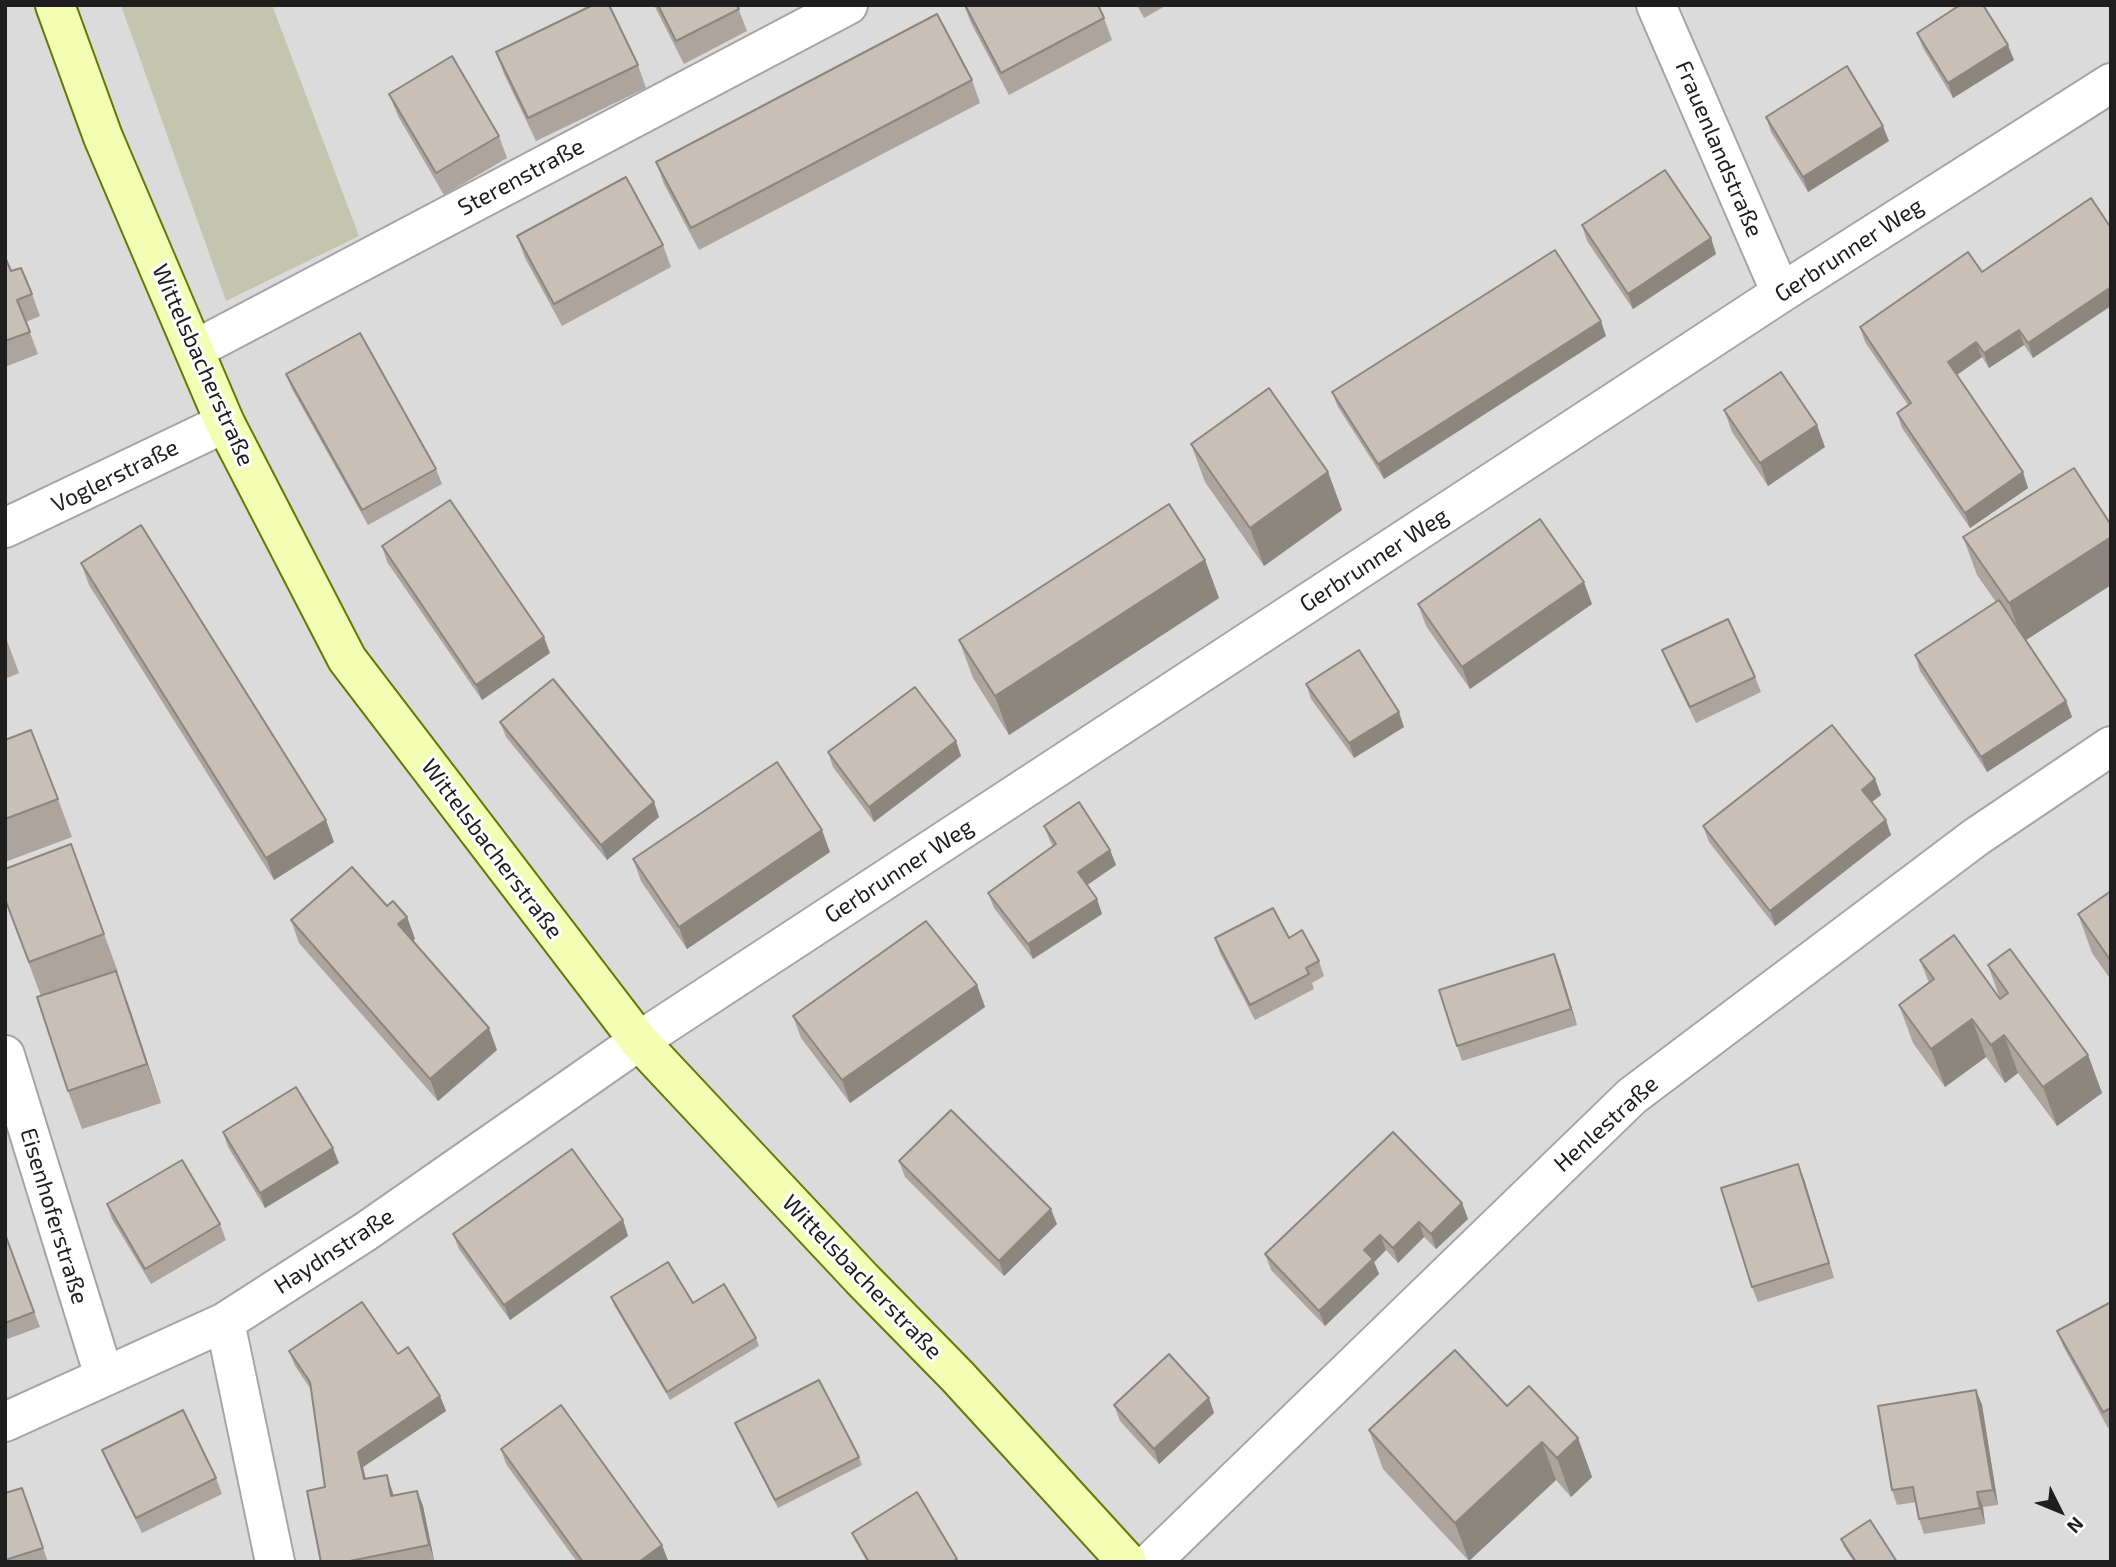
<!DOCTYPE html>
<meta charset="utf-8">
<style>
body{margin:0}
#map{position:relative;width:2116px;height:1567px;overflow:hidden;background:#f0ece3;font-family:"Exo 2",sans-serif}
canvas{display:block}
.frame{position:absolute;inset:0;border:7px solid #1e1e1e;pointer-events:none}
.north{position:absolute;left:2025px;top:1476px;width:70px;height:70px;-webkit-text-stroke:5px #fff;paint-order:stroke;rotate:133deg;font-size:19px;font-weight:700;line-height:28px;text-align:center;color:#1e1e1e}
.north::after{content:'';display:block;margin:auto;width:24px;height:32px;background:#1e1e1e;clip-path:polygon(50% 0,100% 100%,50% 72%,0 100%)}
</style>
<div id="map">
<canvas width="2116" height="1567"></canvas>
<div class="frame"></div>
<div class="north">N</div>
</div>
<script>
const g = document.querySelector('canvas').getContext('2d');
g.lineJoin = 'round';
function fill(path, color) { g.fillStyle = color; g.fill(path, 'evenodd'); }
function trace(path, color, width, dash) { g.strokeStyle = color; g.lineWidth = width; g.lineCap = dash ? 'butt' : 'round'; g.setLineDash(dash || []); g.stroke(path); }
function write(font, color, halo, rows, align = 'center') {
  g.font = font + ' "Exo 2",sans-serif'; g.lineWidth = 6; g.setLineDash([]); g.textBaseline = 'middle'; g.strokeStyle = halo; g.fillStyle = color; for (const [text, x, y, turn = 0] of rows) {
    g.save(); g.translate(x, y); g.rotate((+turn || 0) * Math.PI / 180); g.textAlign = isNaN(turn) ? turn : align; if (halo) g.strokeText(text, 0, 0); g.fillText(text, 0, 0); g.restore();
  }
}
fill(new Path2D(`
 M5,5H2111V1562H5Z`), '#dcdbdb');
fill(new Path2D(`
 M121,5H272L359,236L226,301Z`), '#c3c5ae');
const street = new Path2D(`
 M1656,5L1781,293
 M194,350L848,5
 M5,528L225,423
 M5,1055L104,1376
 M225,1322L275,1562
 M5,1422L225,1322L365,1232L639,1041L1781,293L2111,83
 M1151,1562L1632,1096L1976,837L2111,746`);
const secondary = new Path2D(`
 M55,5L103,137L225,423L347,659L639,1041L862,1279L958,1377L1127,1562`);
trace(street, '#a5a5a5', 42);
trace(secondary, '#647a00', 42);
trace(street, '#fff', 38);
trace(secondary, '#f4fdb4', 38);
fill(new Path2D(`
 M654,5H737L747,31L684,64Z
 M964,5H1098L1104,18L1112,40L1009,95L971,23Z
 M1137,5H1167L1144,18Z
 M1917,33L2014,60L1953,98L1923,48Z
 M496,52L638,65L646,88L536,141L504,74Z
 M972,80L980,103L699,250L664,184L656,162Z
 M389,94L499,136L507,158L444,195L398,116Z
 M1766,117L1889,141L1808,192L1771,132Z
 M2091,198L2033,358L2024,345L1989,368L1982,357L1957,375L2028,488L1970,528L1902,428L1897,413L1908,405L1865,342L1860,327L1982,272Z
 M1582,225L1711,238L1716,254L1633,309L1587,241Z
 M517,236L663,245L671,267L562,326L525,258Z
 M5,257L11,271L32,294L40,316L26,322L38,354L5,367Z
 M1606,336L1384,479L1338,407L1332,392Z
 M286,374L436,469L442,484L368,525L292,389Z
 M1724,410L1825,447L1768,486L1732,432Z
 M1191,444L1328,472L1342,510L1264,566L1205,482Z
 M1963,537L2111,585L2026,640L2066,701L2072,717L1987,772L1920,671L1915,655L1996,602L1977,575Z
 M382,546L550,653L482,700L387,562Z
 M1205,560L1219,598L1009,735L973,678L959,640Z
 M81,563L334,842L274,880L89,585Z
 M1418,604H1592L1470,689L1426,626Z
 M5,635L19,673L5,679Z
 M1662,650L1755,677L1761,692L1696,723L1668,665Z
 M1306,684L1404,727L1354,758L1311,699Z
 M500,722L654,802L659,817L607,860L506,737Z
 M5,740L58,799L72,837L5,862Z
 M956,741L961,756L874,822L833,767L828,752Z
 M1875,779L1881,795L1872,802L1891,835L1775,926L1709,842L1703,826Z
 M1044,826L1110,850L1116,865L1087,885L1097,899L1102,914L1033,959L994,908L988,893L1053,846L1050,841Z
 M71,844L118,972L116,973L161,1103L82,1129L68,1091L41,996L5,900Z
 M830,852L687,949L641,881L633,859Z
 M2111,891V980L2092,953L2078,914Z
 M387,906L407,917L415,939L413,941L497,1050L438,1101L299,943L291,920Z
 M1215,938H1289L1319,961L1324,976L1312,983L1314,989L1255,1020L1220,953Z
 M1920,960L2000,999L1988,965L2088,1055L2102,1093L2057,1126L2018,1073L2005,1083L1986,1057L1945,1087L1913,1043L1899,1005L1929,983Z
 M1560,969L1577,1025L1462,1061L1457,1046Z
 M977,985L985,1007L850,1103L801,1038L793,1016Z
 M223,1132L339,1163L265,1208L228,1147Z
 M899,1161L1057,1224L1004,1276L905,1177Z
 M1804,1179L1834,1278L1758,1302L1752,1287Z
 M1462,1203L1468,1219L1436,1249L1424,1237L1398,1263L1386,1250L1374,1262L1379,1274L1325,1326L1271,1270L1265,1254Z
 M107,1204L220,1224L226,1240L151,1284L112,1219Z
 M623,1220L628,1236L510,1320L459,1249L453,1234Z
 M5,1234L40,1327L5,1340Z
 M611,1297L693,1303L756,1338L759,1346L670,1400L614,1305Z
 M2111,1302V1426L2108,1428L2063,1346L2057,1331Z
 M289,1351L398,1354L440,1396L446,1411L363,1467L366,1479L392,1490L394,1496L417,1491L423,1506L434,1560L426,1562H321L325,1487L312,1391L295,1366Z
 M1976,1390L1982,1405L1998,1505L1983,1507L1985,1524L1924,1534L1919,1519L1916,1502L1897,1505L1892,1490Z
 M1209,1398L1214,1413L1159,1464L1120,1421L1114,1405Z
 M1507,1406L1578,1438L1592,1477L1571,1497L1556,1480L1469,1561L1383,1469L1369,1430Z
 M735,1423L859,1457L862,1465L778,1508L738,1431Z
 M501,1449L668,1560L666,1562H577L506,1464Z
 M102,1450L216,1478L222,1494L142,1533L108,1465Z
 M22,1488L48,1562H5V1493Z
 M852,1533L957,1559L958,1562H867L855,1540Z
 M1841,1539L1897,1562H1854L1844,1547Z`), '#aca49d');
fill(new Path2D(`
 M2008,45L2014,60L1953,98L1948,83Z
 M1883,126L1889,141L1808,192L1803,177Z
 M1711,238L1716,254L1633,309L1628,294Z
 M2111,287V306L2033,358L2028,343Z
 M1601,321L1606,336L1384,479L1378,464Z
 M2019,330L2024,345L1989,368L1984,353Z
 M1976,342L1982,357L1954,377L1948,362Z
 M1817,425L1825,447L1768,486L1760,463Z
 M1328,472L1342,510L1264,566L1250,528Z
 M2023,472L2028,488L1970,528L1965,513Z
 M2111,537V585L2023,642L2009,603Z
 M1205,560L1219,598L1009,735L995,696Z
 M1584,582L1592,604L1470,689L1462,667Z
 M544,637L550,653L482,700L476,685Z
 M2066,701L2072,717L1987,772L1981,757Z
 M1399,712L1404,727L1354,758L1349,743Z
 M956,741L961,756L874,822L869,807Z
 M1875,779L1881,795L1868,805L1862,790Z
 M654,802L659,817L607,860L601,845Z
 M326,820L334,842L274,880L266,858Z
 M1886,820L1891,835L1775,926L1770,911Z
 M822,830L830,852L687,949L679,927Z
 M1110,850L1116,865L1083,888L1078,872Z
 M1097,899L1102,914L1033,959L1028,944Z
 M407,917L415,939L406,946L398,924Z
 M1554,954L1560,969L1577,1025L1571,1009Z
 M116,971L130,1009L161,1103L147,1064Z
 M977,985L985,1007L850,1103L842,1080Z
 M1972,1019L1986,1057L1945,1087L1931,1049Z
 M489,1028L497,1050L438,1101L430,1079Z
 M2004,1035L2018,1073L2005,1083L1991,1045Z
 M2088,1055L2102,1093L2057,1126L2043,1087Z
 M333,1148L339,1163L265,1208L260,1193Z
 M1798,1164L1804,1179L1834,1278L1829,1263Z
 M1462,1203L1468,1219L1436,1249L1431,1234Z
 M1051,1209L1057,1224L1004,1276L999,1261Z
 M623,1220L628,1236L510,1320L504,1305Z
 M1419,1222L1424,1237L1398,1263L1393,1248Z
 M1380,1235L1386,1250L1374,1262L1379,1274L1325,1326L1319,1311L1364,1250Z
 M1976,1390L1982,1405L1998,1505L1993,1490Z
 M440,1396L446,1411L363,1467L369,1494L364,1479L358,1452Z
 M1209,1398L1214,1413L1159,1464L1154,1449Z
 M1578,1438L1592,1477L1571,1497L1557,1458Z
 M1542,1442L1556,1480L1469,1561L1455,1523Z
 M387,1475L392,1490L397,1512L391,1496Z
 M417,1491L423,1506L434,1560L429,1545Z
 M1977,1492L1983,1507L1985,1524L1980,1508Z
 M662,1545L668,1560L666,1562H639Z`), '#8c867f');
const building = new Path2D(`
 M593,5H609L638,65L528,118L496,52Z
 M658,5H737L739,9L676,41Z
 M965,5H1098L1104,18L1001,73Z
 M1960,5H1983L2008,45L1948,83L1917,33Z
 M937,14L972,80L691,228L656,162Z
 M452,56L499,136L436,173L389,94Z
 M1847,66L1883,126L1803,177L1766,117Z
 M1665,170L1711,238L1628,294L1582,225Z
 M626,177L663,245L554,304L517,236Z
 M2091,198L2111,228V287L2028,343L2019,330L1984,353L1976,342L1948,362L2023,472L1965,513L1897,413L1911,403L1860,327L1968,252L1982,272Z
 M1555,250L1601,321L1378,464L1332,392Z
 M5,257L11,271L21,268L32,294L17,300L30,332L5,341Z
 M360,333L436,469L362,510L286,374Z
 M1781,372L1817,425L1760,463L1724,410Z
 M1269,388L1328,472L1250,528L1191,444Z
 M2074,468L2111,525V537L2009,603L1963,537Z
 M450,500L544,637L476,685L382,546Z
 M1169,504L1205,560L995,696L959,640Z
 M1540,519L1584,582L1462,667L1418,604Z
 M141,525L326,820L266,858L81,563Z
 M1999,600L2066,701L1981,757L1915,655Z
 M1728,619L1755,677L1690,707L1662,650Z
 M1359,650L1399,712L1349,743L1306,684Z
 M553,679L654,802L601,845L500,722Z
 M915,687L956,741L869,807L828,752Z
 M1832,725L1875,779L1862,790L1886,820L1770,911L1703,826Z
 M31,730L58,799L5,819V740Z
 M777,762L822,830L679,927L633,859Z
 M1079,802L1110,850L1078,872L1097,899L1028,944L988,893L1056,844L1044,826Z
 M71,844L104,934L29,962L5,899V869Z
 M352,867L387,906L393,901L407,917L398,924L489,1028L430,1079L291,920Z
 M2111,891V961L2078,914Z
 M1273,908L1289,938L1302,930L1319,961L1306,968L1309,974L1250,1005L1215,938Z
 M926,921L977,985L842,1080L793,1016Z
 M1954,935L2000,999L2008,993L1988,965L2010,949L2088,1055L2043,1087L2004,1035L1991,1045L1972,1019L1931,1049L1899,1005L1934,979L1920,960Z
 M1554,954L1571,1009L1457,1046L1439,990Z
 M116,971L147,1064L68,1091L37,997Z
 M296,1087L333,1148L260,1193L223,1132Z
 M951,1110L1051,1209L999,1261L899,1161Z
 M1393,1132L1462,1203L1431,1234L1419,1222L1393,1248L1380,1235L1364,1250L1373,1259L1319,1311L1265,1254Z
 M572,1149L623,1220L504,1305L453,1234Z
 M182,1160L220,1224L145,1269L107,1204Z
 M1798,1164L1829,1263L1752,1287L1721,1188Z
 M5,1234L34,1312L5,1323Z
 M668,1262L693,1303L724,1284L756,1338L667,1392L611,1297Z
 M362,1302L398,1354L408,1347L440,1396L358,1452L364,1479L387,1475L391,1496L417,1491L429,1545L345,1562H321L307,1491L325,1487L310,1382L289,1351Z
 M2111,1302V1408L2103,1412L2057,1331Z
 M1455,1350L1507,1406L1529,1386L1578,1438L1557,1458L1542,1442L1455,1523L1369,1430Z
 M1169,1354L1209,1398L1154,1449L1114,1405Z
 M819,1380L859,1457L775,1500L735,1423Z
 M1976,1390L1993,1490L1977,1492L1980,1508L1919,1519L1913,1487L1892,1490L1878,1406Z
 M561,1405L662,1545L639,1562H583L501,1449Z
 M183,1410L216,1478L136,1518L102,1450Z
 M22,1488L43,1548L5,1560V1493Z
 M917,1492L957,1559L952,1562H869L852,1533Z
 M1870,1520L1897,1562H1856L1841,1539Z`);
fill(building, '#c8bfb6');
trace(building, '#8c867f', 2);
write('23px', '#1e1e1e', '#fff', [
 ["Frauenlandstraße",1719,149,67],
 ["Sterenstraße",521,177,-28],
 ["Gerbrunner Weg",1849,250,-33],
 ["Wittelsbacherstraße",203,365,66],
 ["Voglerstraße",115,476,-26],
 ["Gerbrunner Weg",1374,560,-33],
 ["Wittelsbacherstraße",492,849,53],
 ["Gerbrunner Weg",899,871,-33],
 ["Henlestraße",1606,1124,-42],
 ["Eisenhoferstraße",54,1216,73],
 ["Haydnstraße",334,1251,-33],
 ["Wittelsbacherstraße",862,1277,46]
]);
</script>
